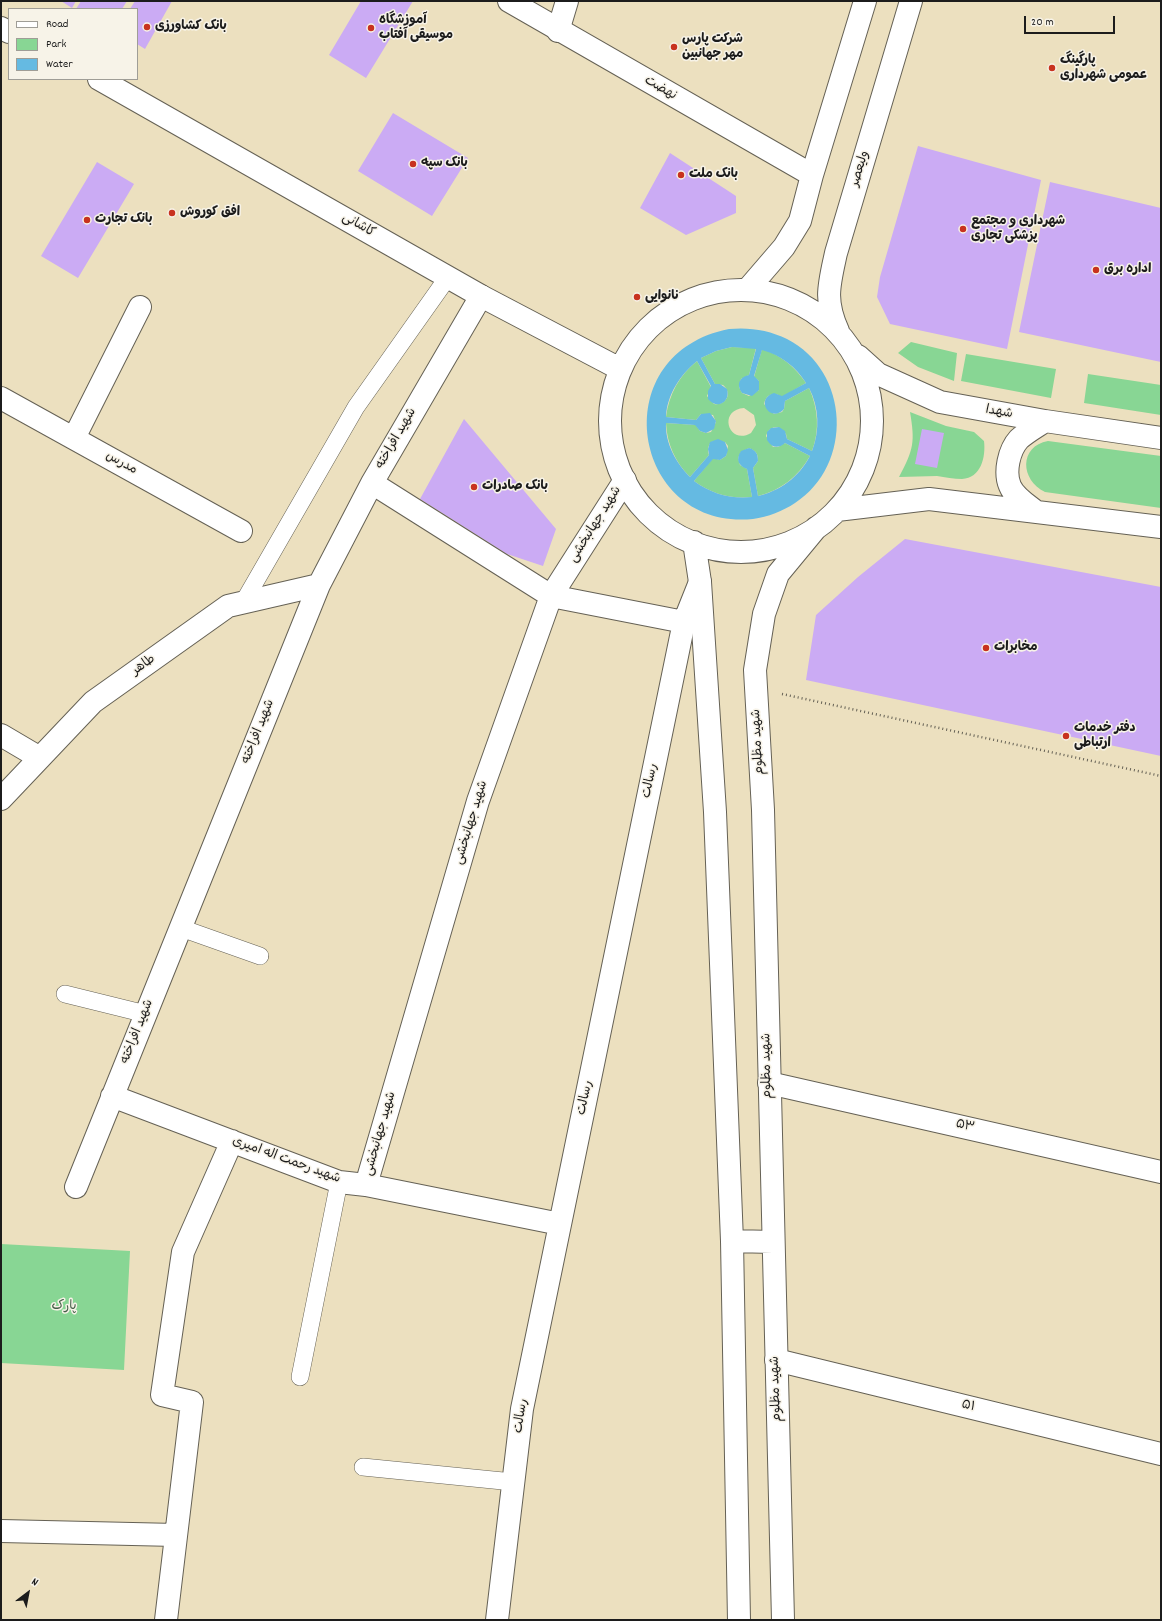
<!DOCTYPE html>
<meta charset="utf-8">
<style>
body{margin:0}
#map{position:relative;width:1162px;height:1621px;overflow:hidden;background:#ece0bf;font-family:Dekko,sans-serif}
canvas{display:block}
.frame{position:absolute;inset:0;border:2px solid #1c1c1c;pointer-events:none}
.legend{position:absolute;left:8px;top:8px;width:130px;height:72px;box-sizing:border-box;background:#f7f3e8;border:1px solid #9f9d96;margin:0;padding:5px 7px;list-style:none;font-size:12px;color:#1c1c1c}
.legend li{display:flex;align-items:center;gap:8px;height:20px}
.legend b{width:20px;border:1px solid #9f9d96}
.north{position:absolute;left:8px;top:1573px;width:40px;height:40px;-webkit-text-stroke:3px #f7f3e8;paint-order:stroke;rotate:32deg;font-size:11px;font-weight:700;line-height:16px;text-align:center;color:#1c1c1c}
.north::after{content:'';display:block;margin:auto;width:14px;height:18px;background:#1c1c1c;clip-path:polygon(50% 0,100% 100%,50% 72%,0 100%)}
.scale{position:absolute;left:1024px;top:16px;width:91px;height:18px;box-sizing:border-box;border:2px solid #1c1c1c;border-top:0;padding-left:5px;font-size:12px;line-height:14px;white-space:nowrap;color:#1c1c1c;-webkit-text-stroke:3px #f7f3e8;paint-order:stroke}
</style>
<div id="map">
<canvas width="1162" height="1621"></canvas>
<div class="frame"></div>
<ul class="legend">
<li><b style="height:5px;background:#fff"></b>Road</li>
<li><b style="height:11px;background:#88d694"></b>Park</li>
<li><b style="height:11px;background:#65bae2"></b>Water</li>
</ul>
<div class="north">N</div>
<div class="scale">20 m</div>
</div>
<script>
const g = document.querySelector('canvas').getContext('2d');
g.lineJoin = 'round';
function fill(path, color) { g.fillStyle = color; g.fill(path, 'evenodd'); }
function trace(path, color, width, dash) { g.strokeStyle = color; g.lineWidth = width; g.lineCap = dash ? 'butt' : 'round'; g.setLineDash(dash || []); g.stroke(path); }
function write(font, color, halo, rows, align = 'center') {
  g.font = font + ' Dekko,"Playpen Sans Arabic",sans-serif'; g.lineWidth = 3; g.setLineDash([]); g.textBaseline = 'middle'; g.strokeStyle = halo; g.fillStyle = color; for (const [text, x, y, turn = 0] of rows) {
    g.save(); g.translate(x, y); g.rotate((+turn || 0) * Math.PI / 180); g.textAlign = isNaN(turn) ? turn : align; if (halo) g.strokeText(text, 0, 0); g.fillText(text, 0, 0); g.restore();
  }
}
fill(new Path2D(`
 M911,342L957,353L954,381L918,367L898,353Z
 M732,347L756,348L749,375L741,379L739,387L742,393L749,396L759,390V381L754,377L762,349C781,355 795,367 806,383L782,397C774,391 766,394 764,404L774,414L782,412L784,409L785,401L809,388C818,408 820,430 812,451L787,439L786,434L778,427C771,427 768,430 766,436L773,447H778L785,443L810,456C798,477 781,490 758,496L753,468L758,461C758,453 756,451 749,448L741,452L738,458L740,465L747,469L752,497C730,499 712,494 694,481L713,458L720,460L726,456L728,446L725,442L713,441C708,444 707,450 709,455L690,477C675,462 667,444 666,423L696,425L700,431L706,433L711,432L716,422L713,415L701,414L696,420L666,417C669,394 679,376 697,361L711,387L707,396L714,404C726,406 733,393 723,385L715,384L701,358L716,351ZM744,408L754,415L756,425L751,433C729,446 717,410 744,408Z
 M966,354L1056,369L1051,398L961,381Z
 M1088,374L1161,385V415L1084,403Z
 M910,412L946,426L974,432L984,441C986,457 981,478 962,479C954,479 945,477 937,476C924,476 912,477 899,477C914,449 915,442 910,412Z
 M1048,441L1161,456V508L1045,492C1020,480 1019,446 1048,441Z
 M1,1244L130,1251L124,1370L1,1363Z`), '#88d694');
fill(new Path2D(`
 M729,329C749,327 769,330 787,339C850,371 854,465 795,503C783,511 768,517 753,519C632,531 602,354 729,329ZM732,347L756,349L749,375C739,377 736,385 742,393L752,396L759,390V381L754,376L762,350C781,355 796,367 806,383L782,396L774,393C754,399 771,424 784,409L785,401L809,388C819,407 820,430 812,451L787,439L785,431L779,427L771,428L767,432V440C772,448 778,449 785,443L810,456C799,477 780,491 758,496L753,468L758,461C758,454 756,450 749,448L741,451C735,460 739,466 747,469L752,497C730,499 712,494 694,481L713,459L720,460L726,456L728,450L725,442L718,439L710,442L708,449L709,455L690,477C676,463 665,443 666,423L695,425L700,431L706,433L714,429L716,421L710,413L701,414L696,420L666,417C667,395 680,375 697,361L711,386L708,391V399C717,410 731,402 727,389L720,384H715L701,358L716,351Z`), '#65bae2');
fill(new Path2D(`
 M61,1H76L72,8Z
 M81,1H127L122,9H76Z
 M135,1H172L145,49L137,44V9H130Z
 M361,1H413L366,78L329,55Z
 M393,113L468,158L432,216L358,171Z
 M918,146L1041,180L1007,349L890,324L877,297L880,277Z
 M670,153L736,196V213L686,235L640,208Z
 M97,162L134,184L78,278L41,256Z
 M1050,182L1161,208V362L1019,332Z
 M464,419L556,529L543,566L507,554L420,499Z
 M922,429L944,433L937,468L915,464Z
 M905,539L1161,587V756L806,680L816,615L858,577Z`), '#cbabf4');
const service = new Path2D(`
 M243,603L356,407L448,277
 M181,928L260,956
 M65,994L146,1014
 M300,1377L339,1182
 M363,1467L513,1482`);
const minor = new Path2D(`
 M558,31L567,1
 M1,398L241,531
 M74,438L140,307
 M372,483L551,596L684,622
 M1,735L40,758
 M1,799L93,702L228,606L319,585
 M769,1083L1161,1172
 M112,1096L339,1182L366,1185L560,1224
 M366,1185L478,801L551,596L625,480
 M76,1187L319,585L372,483L481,296
 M776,1360L1161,1454
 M1,1531L176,1535
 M166,1620L192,1402L162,1395L183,1252L232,1141
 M497,1620L522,1409L684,622L700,582`);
const secondary = new Path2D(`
 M509,1L812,175
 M1,28L9,32
 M99,79L481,296L620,369
 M610 421a131 131 0 1 1 262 0a131 131 0 1 1-262 0Z
 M747,290L784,247L800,221L812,175L865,1
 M838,331C824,300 829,285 836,253L911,1
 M858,356L878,374L940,402L1045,421L1161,438
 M837,510L929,499L1161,527
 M1034,510C1026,504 1014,496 1010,486C1004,472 1009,450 1019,439C1027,432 1036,427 1045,421
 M694,542L700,582L715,812L732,1241L739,1620
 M732,1241L773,1242
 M783,1620L763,810L755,670L764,614L778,574L816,528`);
trace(service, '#656155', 18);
trace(minor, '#656155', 24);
trace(secondary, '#656155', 24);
trace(new Path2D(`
 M782,694L1161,776`), '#656155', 2.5, [1, 3]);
trace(service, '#fff', 17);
trace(minor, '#fff', 22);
trace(secondary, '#fff', 22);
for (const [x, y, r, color] of [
 [147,27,4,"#c8321e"],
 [371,28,4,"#c8321e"],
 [674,47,4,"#c8321e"],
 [1052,68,4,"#c8321e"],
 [413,164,4,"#c8321e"],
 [681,175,4,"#c8321e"],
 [172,213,4,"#c8321e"],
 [87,220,4,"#c8321e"],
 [963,229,4,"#c8321e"],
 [1096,270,4,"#c8321e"],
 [637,297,4,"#c8321e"],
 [474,487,4,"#c8321e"],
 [986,648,4,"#c8321e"],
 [1066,736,4,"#c8321e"]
]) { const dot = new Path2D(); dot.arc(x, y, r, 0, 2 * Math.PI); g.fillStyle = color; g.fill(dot); trace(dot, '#f7f3e8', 1.5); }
write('bold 13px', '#1c1c1c', '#f7f3e8', [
 ["آموزشگاه",379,21],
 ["موسیقی آفتاب",379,36],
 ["بانک کشاورزی",155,27],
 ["شرکت پارس",682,40],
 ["مهر جهانبین",682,55],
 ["پارگینگ",1060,61],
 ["عمومی شهرداری",1060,76],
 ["بانک سپه",421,164],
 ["بانک ملت",689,175],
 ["افق کوروش",180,213],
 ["بانک تجارت",95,220],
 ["شهرداری و مجتمع",971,222],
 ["پزشکی تجاری",971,237],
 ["اداره برق",1104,270],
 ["نانوایی",645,297],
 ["بانک صادرات",482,487],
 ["مخابرات",994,648],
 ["دفتر خدمات",1074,729],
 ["ارتباطی",1074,744]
], 'left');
write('13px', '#1c1c1c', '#f7f3e8', [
 ["نهضت",660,89,30],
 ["ولیعصر",861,169,-73],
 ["کاشانی",358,226,30],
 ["شهدا",999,413,10],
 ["شهید افراخته",397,439,-60],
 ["مدرس",121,464,29],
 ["شهید جهانبخشی",596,525,-58],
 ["طاهر",144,666,-36],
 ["شهید افراخته",259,732,-68],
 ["شهید مظلوم",759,742,-93],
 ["رسالت",651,781,-78],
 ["شهید جهانبخشی",472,823,-73],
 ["شهید افراخته",138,1032,-68],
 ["شهید مظلوم",768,1066,-91],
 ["رسالت",586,1098,-78],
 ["۵۳",965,1127,13],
 ["شهید جهانبخشی",381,1134,-74],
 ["شهید رحمت اله امیری",286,1161,20],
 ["شهید مظلوم",777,1389,-92],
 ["۵۱",968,1407,14],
 ["رسالت",522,1416,-81]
]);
write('13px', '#425d46', '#f7f3e8', [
 ["پارک",64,1307]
]);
</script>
